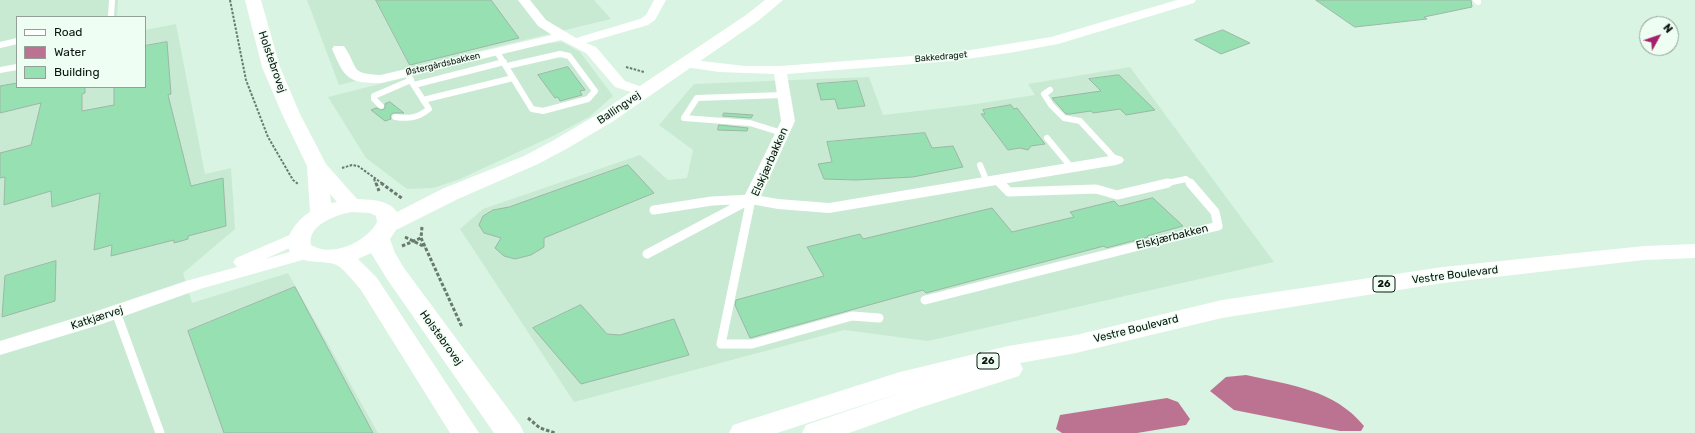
<!DOCTYPE html>
<meta charset="utf-8">
<style>
body{margin:0}
#map{position:relative;width:1695px;height:433px;overflow:hidden;background:#d9f4e2;font-family:Rubik,sans-serif}
canvas{display:block}
.legend{position:absolute;left:16px;top:16px;width:130px;height:72px;box-sizing:border-box;background:#eefef3;border:1px solid #93a098;margin:0;padding:5px 7px;list-style:none;font-size:12px;color:#0b140f}
.legend li{display:flex;align-items:center;gap:8px;height:20px}
.legend b{width:20px;border:1px solid #93a098}
.north{position:absolute;left:1639px;top:16px;width:40px;height:40px;box-sizing:border-box;background:#eefef3;border:1px solid #93a098;border-radius:50%;rotate:50deg;font-size:11px;font-weight:700;line-height:16px;text-align:center;color:#0b140f}
.north::after{content:'';display:block;margin:auto;width:14px;height:18px;background:#a72069;clip-path:polygon(50% 0,100% 100%,50% 72%,0 100%)}
</style>
<div id="map">
<canvas width="1695" height="433"></canvas>
<ul class="legend">
<li><b style="height:5px;background:#fff"></b>Road</li>
<li><b style="height:11px;background:#bc7392"></b>Water</li>
<li><b style="height:11px;background:#96e0b2"></b>Building</li>
</ul>
<div class="north">N</div>
</div>
<script>
const g = document.querySelector('canvas').getContext('2d');
g.lineJoin = 'round';
function fill(path, color) { g.fillStyle = color; g.fill(path, 'evenodd'); }
function trace(path, color, width, dash) { g.strokeStyle = color; g.lineWidth = width; g.lineCap = dash ? 'butt' : 'round'; g.setLineDash(dash || []); g.stroke(path); }
function write(font, color, halo, rows, align = 'center') {
  g.font = font + ' Rubik,sans-serif'; g.lineWidth = 3; g.setLineDash([]); g.textBaseline = 'middle'; g.strokeStyle = halo; g.fillStyle = color; for (const [text, x, y, turn = 0] of rows) {
    g.save(); g.translate(x, y); g.rotate((+turn || 0) * Math.PI / 180); g.textAlign = isNaN(turn) ? turn : align; if (halo) g.strokeText(text, 0, 0); g.fillText(text, 0, 0); g.restore();
  }
}
fill(new Path2D(`
 M0,0H118L117,17H17V87H145V30L176,24L205,174L231,168L235,229L183,273L192,303L288,273L378,433H0Z
 M307,0H594L611,19L339,85Z
 M562,42L580,52L613,96L589,117L555,135L460,179L433,188L407,189L366,158L328,97L539,44Z
 M1130,67L1274,262L928,341L844,330L574,402L460,229L483,209L640,155L668,180L687,178L693,150L659,125L694,84L869,77L883,115L969,105L1035,95L1028,84Z`), '#c8ead3');
fill(new Path2D(`
 M1246,375C1289,385 1334,389 1364,426L1361,431H1340L1234,410L1210,391L1226,377Z
 M1167,398L1178,402L1190,419L1186,425L1137,433H1062L1056,429L1060,415Z`), '#bc7392');
const building = new Path2D(`
 M376,0H491L519,38L410,65Z
 M1316,0H1471L1472,7L1424,17L1427,19L1355,27Z
 M1223,30L1250,43L1221,54L1195,40Z
 M167,42L171,94L168,95L191,186L223,178L226,226L188,236V239L174,243V240L111,256L112,245L94,250L100,193L52,207L51,191L4,205L5,177L0,178V153L31,145L41,103L0,113V86L17,83V87H85V93L82,94V111L114,105V87H145V46Z
 M568,67L585,90L580,91L582,95L560,101L558,97L555,98L538,75Z
 M1119,75L1155,110L1126,115L1120,109L1093,113L1091,111L1070,114H1066L1052,98L1101,91L1089,79Z
 M857,81L865,106L838,109L835,99L821,100L817,84Z
 M390,102L404,113H393L390,116L391,119L385,121L371,110L376,108L383,110L385,108V104Z
 M1011,105L1014,109L1017,108L1045,144L1031,146L1028,150L1020,148L1008,150L981,114H985L983,110Z
 M724,113L753,115L751,118L723,116Z
 M719,125L748,128L747,131L718,130Z
 M925,133L932,148L953,146L963,167L913,177L856,180L824,179L818,164L832,162L827,142Z
 M628,165L654,193L544,238V247L531,255L515,259L504,256L495,248L501,238L484,233L479,225L483,216L493,210L509,207Z
 M1153,198L1183,226L1147,236L1148,237L1106,248L1104,246L926,293L923,290L750,338L735,305L736,300L824,276L807,247L860,234L863,239L992,208L1012,232L1074,217L1070,212L1114,201L1119,206Z
 M56,261L55,301L2,317L5,276Z
 M295,287L373,433H224L188,331Z
 M581,305L607,334L620,335L674,319L689,355L581,384L533,328Z`);
fill(building, '#96e0b2');
trace(building, '#9db7a6', 1);
trace(new Path2D(`
 M230,0L246,80L268,137L293,180L298,184
 M626,67L644,72
 M342,168L352,165L358,166L383,184
 M374,179L376,184`), '#687a6f', 2, [2.5, 1.5]);
trace(new Path2D(`
 M376,183L379,191
 M381,183L403,199
 M422,227L421,238L462,327
 M405,237L425,247
 M402,246L421,238
 M528,418L540,428L555,433`), '#687a6f', 3, [3.5, 2]);
trace(new Path2D(`
 M1476,0L1478,2
 M111,17L112,0
 M0,45L17,41
 M507,66L560,54L569,56L595,91L588,99L543,111L532,109L513,78
 M0,70L17,67
 M414,85L504,62
 M1050,90L1044,94L1051,105L1064,118L1080,121L1116,160
 M423,100L513,78L497,52
 M381,106L374,99V96L411,80L409,77
 M395,117C409,119 418,118 429,109L411,81
 M782,133L750,123L684,118L697,98L783,95
 M1047,138L1071,167
 M980,165L987,182
 M997,180L1001,184
 M1163,184L1186,179L1191,184`), '#fff', 6);
trace(new Path2D(`
 M1000,183L1009,192L1096,189L1117,195L1168,183
 M751,199L721,344H752L852,316L879,318
 M647,254L751,199L712,201L654,210
 M925,300L1218,226L1215,212L1190,183
 M116,312L160,433`), '#fff', 9);
fill(new Path2D(`
 M518,0H530L546,20L576,38L640,19L646,15L654,0H666L655,20L648,25L586,43L596,47L625,81L648,89L650,92L648,95L643,96L615,87L586,53L561,40L381,83C348,83 345,79 332,49L334,46H344C359,68 349,74 381,75L552,35L538,26Z
 M1177,0H1196L1194,3L1058,44L1009,53L952,61L787,74L795,121L761,196L778,199L829,203L1116,155L1122,157L1124,160L1122,163L1116,165L829,213L778,209L745,203L743,199L781,121L774,74L719,72L685,67L680,66L678,63L680,60L685,59L745,66H780L952,53L1051,37Z
 M299,231L305,233L308,237L305,241L265,259L307,247L313,249L316,253L313,257L200,289L102,324L0,355V341L88,314L186,281L237,267L233,262L236,258Z`), '#fff');
fill(new Path2D(`
 M245,0H261L280,67L300,114L326,164L357,199C371,200 388,199 397,212L442,189L524,156L554,140L598,114L746,15L765,0H783L758,21L612,122L568,148L538,164L458,199L396,230L390,239L395,253L404,268L520,425L524,433H494L387,279L371,253L358,259L377,278L479,433H450L361,290C355,283 342,266 334,264C322,261 310,263 298,258C275,247 296,220 310,212L307,166L282,114L262,67ZM330,194L337,202L331,203ZM351,212L370,213L376,216L377,222C367,242 331,258 311,245C307,225 336,215 351,212Z`), '#fff');
fill(new Path2D(`
 M1695,244V258L1644,260L1443,283L1222,318L1076,353L1020,363L1023,369L1019,376L919,408L849,433H802L806,425L906,391L777,433H729L733,425L900,372L1008,346L1076,335L1222,300L1443,267L1644,246Z`), '#fff');
write('9px', '#0b140f', '#eefef3', [
 ["Bakkedraget",941,57,-5],
 ["Østergårdsbakken",443,64,-13]
]);
for (const [x, y, w] of [
 [1384,284,22],
 [988,361,22]
]) { const box = new Path2D(); box.roundRect(x - w / 2, y - 8, w, 16, 3); g.fillStyle = '#eefef3'; g.fill(box); trace(box, '#0b140f', 1); }
write('bold 10px', '#0b140f', null, [
 ["26",1384,284],
 ["26",988,361]
]);
write('11px', '#0b140f', '#eefef3', [
 ["Holstebrovej",272,62,71],
 ["Ballingvej",619,108,-34],
 ["Elskjærbakken",770,162,-66],
 ["Elskjærbakken",1172,237,-14],
 ["Vestre Boulevard",1455,275,-7],
 ["Katkjærvej",97,318,-18],
 ["Vestre Boulevard",1136,329,-14],
 ["Holstebrovej",441,338,54]
]);
</script>
